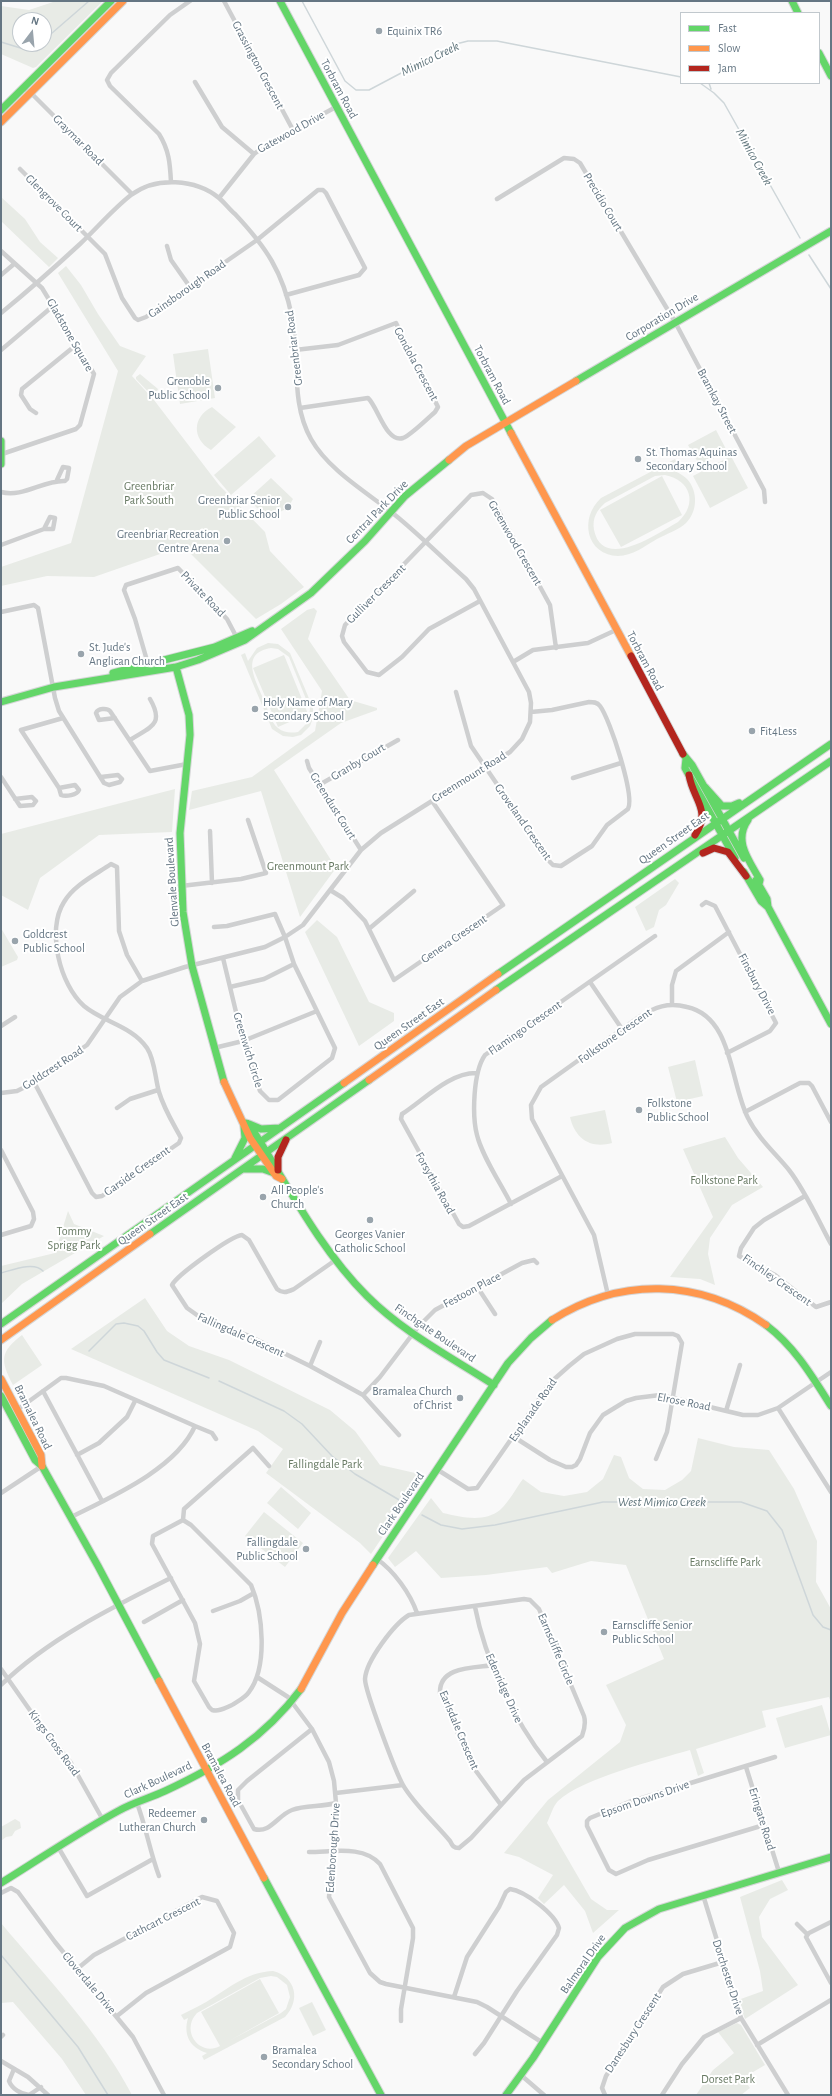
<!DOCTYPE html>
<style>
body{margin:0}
#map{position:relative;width:832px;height:2096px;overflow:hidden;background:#f9f9f9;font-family:"Alegreya Sans",sans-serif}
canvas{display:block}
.frame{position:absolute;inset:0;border:2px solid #657683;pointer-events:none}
.legend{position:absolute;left:680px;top:12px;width:140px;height:72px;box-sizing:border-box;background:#fff;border:1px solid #c1c8cd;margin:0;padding:5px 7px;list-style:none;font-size:12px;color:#657683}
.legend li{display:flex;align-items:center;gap:8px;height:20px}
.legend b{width:20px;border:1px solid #c1c8cd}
.north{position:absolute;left:12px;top:12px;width:40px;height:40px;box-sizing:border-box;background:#fff;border:1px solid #c1c8cd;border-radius:50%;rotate:16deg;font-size:11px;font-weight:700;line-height:16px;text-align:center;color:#657683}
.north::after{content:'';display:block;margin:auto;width:14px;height:18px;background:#99a4ac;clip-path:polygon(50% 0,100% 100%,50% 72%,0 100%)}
</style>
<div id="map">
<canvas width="832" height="2096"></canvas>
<div class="frame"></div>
<ul class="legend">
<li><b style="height:5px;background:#63d668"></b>Fast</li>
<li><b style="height:5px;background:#ff974d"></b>Slow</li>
<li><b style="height:5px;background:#b3261e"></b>Jam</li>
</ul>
<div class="north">N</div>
</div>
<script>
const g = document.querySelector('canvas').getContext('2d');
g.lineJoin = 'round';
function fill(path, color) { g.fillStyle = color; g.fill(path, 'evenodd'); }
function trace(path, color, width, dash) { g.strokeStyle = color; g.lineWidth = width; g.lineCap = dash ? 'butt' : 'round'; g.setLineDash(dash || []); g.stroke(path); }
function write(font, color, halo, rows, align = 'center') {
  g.font = font + ' "Alegreya Sans",sans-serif'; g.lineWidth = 4; g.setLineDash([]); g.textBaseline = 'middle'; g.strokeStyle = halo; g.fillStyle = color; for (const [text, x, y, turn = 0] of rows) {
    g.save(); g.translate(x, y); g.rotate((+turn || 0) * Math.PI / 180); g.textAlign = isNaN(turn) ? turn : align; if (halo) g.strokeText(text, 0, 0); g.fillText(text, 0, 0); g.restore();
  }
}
fill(new Path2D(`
 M56,1H103L36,67L33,68L1,54V6L29,10ZM20,20H44V44H20Z
 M1,197L25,219L40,242L58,258L49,267L1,221Z
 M66,266L81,285L98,314L120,346L146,356L132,376L154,400L219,485L265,532L270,551L304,587L281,604L256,619L183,546L94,577L47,576L1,586V567L71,543L118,371L58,273Z
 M208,349L215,398L180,404L173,354Z
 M140,374L158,389L155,396H152L136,379V377Z
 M212,407L236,427L211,450C192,439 192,417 212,407Z
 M716,430L727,451L700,466L688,445Z
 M259,436L276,456L231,495L214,475Z
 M731,456L748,488L710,508L693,476Z
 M675,459L678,465L672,469C676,472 682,474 687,479C698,491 698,511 686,523C679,530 666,534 657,539C645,546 632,556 618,556C586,555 579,518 601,498ZM665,475C691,480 698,504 678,522C658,533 603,572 594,530C592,518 597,510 605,503L655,476Z
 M662,476L682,515L621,547L600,510Z
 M271,478L293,499C283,519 260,518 249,498Z
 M314,608L317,611L308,639L350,700L377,708V710L341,723L274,770L336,868L300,917L261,791L189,810L192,791L252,777L315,731L322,691L281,629L307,610Z
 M268,643L278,644L290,653L313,708V718L310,726L301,735L293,737L283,736L272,729L241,655L245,653L248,661L257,648ZM271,648L278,649L289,657L310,709L308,722L298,732C291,733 284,733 278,728C270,722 268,709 264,700C256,681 239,653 271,648Z
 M284,655L308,714L278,727L253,668Z
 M175,789L172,832L99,835L40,878L28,910L1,895V834Z
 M675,879L679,883L666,905L659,910L654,927L646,931L635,907Z
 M317,920L337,937L369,1002L394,1013V1021L359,1046L305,932Z
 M1,928L18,957L17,960L1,967Z
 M695,1060L703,1096L677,1102L668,1067Z
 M605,1110L612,1143C591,1149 575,1139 570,1117Z
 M725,1137L738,1158L763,1187L732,1205L710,1238L708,1254L715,1285L700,1279L670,1277L713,1217L683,1149Z
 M68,1211L74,1224L104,1236L22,1284L1,1304V1266L55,1253Z
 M145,1298L167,1331L189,1346L229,1360L330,1410L355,1431L380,1465L424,1475L371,1554L360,1543L266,1473L283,1449L258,1431L71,1349Z
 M22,1335L42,1365L13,1385C0,1360 0,1352 22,1335Z
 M698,1438L734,1447L769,1450L794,1489L817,1541L816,1582L831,1609V1703L829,1697L762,1711L766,1727L696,1749L704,1773L698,1776L690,1750C656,1760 583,1778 558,1801C553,1806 550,1817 547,1823L591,1899L607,1910H619L593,1933L585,1911L564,1885L544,1904L538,1898L553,1875L519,1857L504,1853L548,1800L620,1742L626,1725L606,1685L664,1659L626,1565L591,1561L552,1573L547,1567L486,1575L441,1578L416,1551L395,1567L388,1558L431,1498L443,1513C461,1517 484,1523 500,1510C509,1502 516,1488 523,1479L541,1492L564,1496L587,1492L603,1479L614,1455L621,1457L629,1478L643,1489L665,1490L682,1480L691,1471Z
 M281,1487L311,1513L298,1529L267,1503Z
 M264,1512L303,1543L285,1567L245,1536Z
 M822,1705L831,1735L785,1748L776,1718Z
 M15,1819L20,1822L21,1828L15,1831L12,1836L6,1837L1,1841V1827Z
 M782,1880L788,1890L770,1899L759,1917L762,1937L798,1985L745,2019L738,2000L763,1991L760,1971L740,1897Z
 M1,1923C46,1977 100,2033 132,2095H86L62,2059L13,2002L1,2003Z
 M273,1971C296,1977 301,2000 285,2017L204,2060L202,2056L207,2053C190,2048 183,2035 188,2018L184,2020L181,2015C192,2009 204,2004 214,1997C233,1985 249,1972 273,1971ZM271,1976L277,1977L287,1985L290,1997L286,2009L281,2013L229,2041L279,2013L260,1979L201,2012L220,2046C200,2057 180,2031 197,2013L260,1978Z
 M312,2002L326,2030L313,2036L299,2008Z
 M737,2023L741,2025L765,2065L743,2078L750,2088L741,2095H696L713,2070L734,2053L718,2032Z`), '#e8ebe6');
trace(new Path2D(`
 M302,1L345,81L356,90H369L456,44L468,41H497L681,77
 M44,40L89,1
 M1,42L27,50L39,44
 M700,83L714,93L724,103L800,238
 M709,83L711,89
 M809,255L831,289
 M1,1273C12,1270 34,1261 43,1271
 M89,1351L116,1324L124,1323L138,1326L144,1331L157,1352L164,1360L209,1378
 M219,1381L284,1411L302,1424L332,1456L355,1474L401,1501
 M422,1515L441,1525L462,1529L495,1525L603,1502H741L767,1511L782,1530L813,1615L823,1627L831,1630
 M1,1955L78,2047L108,2095`), '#ced6d9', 1.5);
const fast = new Path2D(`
 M280,1L511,433
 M792,1L798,13
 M819,53L831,76
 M1,110L111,1
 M576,381L831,231
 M1,441V464
 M176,667L189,715L190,735L180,833L183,912L192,966L224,1082
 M113,673L215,647L252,631
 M1,702L54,687L176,667L198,660L245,640L311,593L365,541L405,496L449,460
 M683,754L692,765L744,858
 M686,759L685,768L735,858
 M705,787L722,806H732L739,803
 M748,820C733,841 749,860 760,880L759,884
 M744,872L761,901L768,907L831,1024
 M756,880L767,899L768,907
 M498,974L831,744
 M496,990L831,761
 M246,1123L249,1124C286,1182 318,1247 367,1296C404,1333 451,1357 494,1385
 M249,1124L261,1129L280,1128
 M235,1158L245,1138L244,1127
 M243,1169H263L274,1173
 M150,1234L369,1080
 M1,1324L344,1083
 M766,1325C795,1347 812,1376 831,1406
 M1,1396L35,1460L42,1466L98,1566L159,1681
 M373,1565L508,1363L531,1338L552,1320
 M264,1878L381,2095
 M1,1883C40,1859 79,1832 120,1810C134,1802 150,1798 165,1791C221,1765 264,1738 301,1689
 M506,2095L533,2058L598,1957L625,1928L659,1909L831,1857`);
const slow = new Path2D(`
 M1,122L123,1
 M511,433L631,656
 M449,460L466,446L576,381
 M369,1080L496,990
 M224,1082L250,1138L276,1176L282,1179
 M344,1083L498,974
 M552,1320C620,1277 699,1278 766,1325
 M1,1340L150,1234
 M1,1379L41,1455L42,1466
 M159,1681L264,1878
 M301,1689L342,1613L373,1565`);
const jam = new Path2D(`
 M631,656L683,754
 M689,775C693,800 712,810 695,835
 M703,853L714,848L728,852L746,876
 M278,1170V1157L286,1140`);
trace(fast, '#d5d6d7', 9);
trace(slow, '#d5d6d7', 9);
trace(jam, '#d5d6d7', 9);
trace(new Path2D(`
 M224,1L293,130
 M195,82L222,127L254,154
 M23,88L31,93L132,194
 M20,169L105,254L122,298L135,318L138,320L146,317L257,240L318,190H323L326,193L365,268L359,275L286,295
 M171,182C170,163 169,150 159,134L110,86L107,80L111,73L170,15L190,1
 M219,198L254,154L269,143L336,107
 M497,199L564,158L574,159L580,163L675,322L764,490L765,502
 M167,246L171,260L190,287
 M1,251L42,288L94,374L80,425L76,429L2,454
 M1,275L14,264
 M1,313C28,291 54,268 80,244C97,228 113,209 131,195C156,176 196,179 219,198C225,203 229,209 235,214C266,247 283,272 292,317C300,357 290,402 311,439C328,469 363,490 390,511C417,532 441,557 466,579L474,589L529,692L531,703L530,722L522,739L510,752L381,833L361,850L303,925L285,937L265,947L185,967L142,981L120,997L87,1045L27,1086L17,1091L1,1093
 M1,350L53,306
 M295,350L338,345L396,323L438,407L435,412C428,418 411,435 403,438C386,443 378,407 368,398L300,408
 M36,413L30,409L21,395L22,389L76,345
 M1,492C23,498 43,480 65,481L67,479L69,468L63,467L57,480
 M1,545L44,529H53L55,518L50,517L44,529
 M480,601L429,629L402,657L379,675L367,672L344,642L342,636L345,625L471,495L483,493L492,499L550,605L556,648
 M1,612L34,605L38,608L55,698L59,711L104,783L109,785L120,782L122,779L118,775L101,777
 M513,662L533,650L588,643L616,630
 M148,664L135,619L124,590L126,585L178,568L227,619L237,638
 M456,692L471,746L550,862L553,865L561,866L592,846L607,825L628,809C635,796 610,719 600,706C597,702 593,702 589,702L552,710L531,712
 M115,718L99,720L96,713C98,708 107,708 110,711L150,771L187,764
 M130,740C150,727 165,725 150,699
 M307,761L309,768L361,850
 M1,777L20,806L33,805L36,801L32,797L15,799
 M573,778L621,763
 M319,785L398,740
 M59,788L75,785L79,790C77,795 66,797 61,795L59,788L21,730L63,718
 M210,831L212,883
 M181,886L241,879L266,873L248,820
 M330,890L343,898L365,921L394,980L503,905L432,801
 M702,905L706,902L715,906L776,1023L770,1031L727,1053
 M214,927L227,926L275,914L285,937L294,964L335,1048L332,1058L278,1100H269L260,1091L243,1041L223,958
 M370,928L414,891
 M590,982L622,1029
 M230,987L264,979L294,964
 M672,1004V985L676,971L729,932
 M1,1026L15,1017
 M214,1048L243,1041L317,1011
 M476,1073C449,1073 425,1099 402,1114L401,1119L459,1224L463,1227L469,1226L562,1176
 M34,1082L92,1193L96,1197L102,1196L179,1143L181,1138C173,1123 164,1109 159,1092C155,1078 155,1060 147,1048C132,1026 103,1022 84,1006C60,985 46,930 64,902C74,885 95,875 111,864L117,867L119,931L127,955L142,981
 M117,1108L130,1099L158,1090
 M745,1112L800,1083H809L812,1086L831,1122
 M1,1150L33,1212L34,1219L31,1226L1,1235
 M805,1196L764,1220L754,1228L741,1248L739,1256L775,1275L816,1307L831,1302
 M511,1204C501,1184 482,1156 477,1135C472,1116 473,1072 485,1055L655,936
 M337,1259L294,1289C287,1292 283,1294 277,1289L249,1240L242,1235C231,1236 177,1275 172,1285L187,1308L204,1320L247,1335L310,1366L363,1395L399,1435
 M478,1288L495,1314
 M608,1295L594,1235L532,1119L531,1105L541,1087L639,1017C655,1007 668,1002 687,1007C733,1017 730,1083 748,1118C758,1138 775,1153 789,1170C806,1192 818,1220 831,1244
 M310,1366L320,1342
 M43,1391L102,1501
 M363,1395L380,1377L418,1327L435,1310L522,1263L534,1260L537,1263
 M778,1408L831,1492
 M17,1410L61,1378H66L104,1386L195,1426C176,1469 111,1497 71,1517
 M726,1411L740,1365
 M195,1426L212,1433L216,1439
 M514,1437L550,1460L566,1467H572L576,1465L580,1459L590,1433L603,1415L626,1401L636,1398L660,1395L743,1415H758L778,1408L831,1372
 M77,1455L99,1443L127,1417L135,1401
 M438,1470L468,1489L477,1488L551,1382L569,1366L584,1354L617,1339L635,1334H673L678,1336L682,1343L667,1432L656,1459
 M1,1493L42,1466
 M183,1520L153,1536L152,1544L195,1623L200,1644L194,1681L209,1707L212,1710C219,1712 225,1708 232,1705C238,1701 245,1698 249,1692C268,1667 263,1613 251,1585L191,1525L183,1520L184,1509L253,1448L269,1466
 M377,1559C394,1571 410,1593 417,1613
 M524,1599L530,1600L539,1609L584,1716C586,1723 585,1728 582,1736L524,1780L471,1838L459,1848C453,1848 452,1845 450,1841C436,1824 413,1803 403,1785C396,1773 365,1691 365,1679C366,1661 394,1624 409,1615Z
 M475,1607C485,1659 514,1721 547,1762
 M213,1611L240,1601L254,1593
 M144,1622L183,1600
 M494,1665C474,1668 439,1666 440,1693L473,1767L501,1805
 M1,1669L34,1716L71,1763L103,1820
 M257,1677L288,1697L312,1729L329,1762L334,1781L336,1803L329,1897L370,1973L380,1982L386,1984L477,2002L487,2007L543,2043
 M1,1685C48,1639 113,1607 171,1578
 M312,1729L247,1781L238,1790V1800L254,1829C270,1834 278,1815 292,1810C305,1805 322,1807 336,1803
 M746,1767L779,1872
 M336,1793L403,1785
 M137,1803C146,1827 150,1852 159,1876
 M764,1825L648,1860L616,1874L609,1870L587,1826V1821L590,1818L629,1802L775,1757
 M58,1847L87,1896L153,1859
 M309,1852C333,1852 363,1845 380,1864L413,1928V1938L401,2009V2021
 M1,1893L11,1888L18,1892L55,1942L133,2037L164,2095
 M703,1895L741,2018L788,2095
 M831,1922L809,1933L806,1937L831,1983
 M797,1924L807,1934
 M77,1969L94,1955L202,1897L217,1901L234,1933L230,1947L146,1993L117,2016
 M454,1997L467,1957L499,1907L506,1892L510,1889C525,1891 555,1914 559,1928L557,1935L517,1991L484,2043L475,2054
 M1,2037L3,2035
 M757,2045L831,2000
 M1,2061L28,2077L48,2095
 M14,2069L9,2081C12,2089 21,2094 29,2095L41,2087
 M522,2076L544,2095
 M605,2095L602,2088L606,2076L663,1987L683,1974L723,1962
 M662,2095L682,2064L704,2037L741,2018`), '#cecfd0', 4.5);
trace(fast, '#63d668', 7);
trace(slow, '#ff974d', 7);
trace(jam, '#b3261e', 7);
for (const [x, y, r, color] of [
 [379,31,4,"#99a4ac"],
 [218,388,4,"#99a4ac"],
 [638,459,4,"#99a4ac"],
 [288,507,4,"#99a4ac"],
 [227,541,4,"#99a4ac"],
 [81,654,4,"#99a4ac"],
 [255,709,4,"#99a4ac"],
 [752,731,4,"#99a4ac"],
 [15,941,4,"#99a4ac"],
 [639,1110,4,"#99a4ac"],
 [263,1197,4,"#99a4ac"],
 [370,1220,4,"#99a4ac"],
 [460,1398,4,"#99a4ac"],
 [306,1549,4,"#99a4ac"],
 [604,1632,4,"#99a4ac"],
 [204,1820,4,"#99a4ac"],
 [264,2057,4,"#99a4ac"]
]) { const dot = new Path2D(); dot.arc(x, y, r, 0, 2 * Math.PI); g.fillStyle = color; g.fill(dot); trace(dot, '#fff', 1.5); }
write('12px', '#657683', '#fff', [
 ["Equinix TR6",387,31],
 ["Grenoble",210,381,"right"],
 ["Public School",210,395,"right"],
 ["St. Thomas Aquinas",646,452],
 ["Secondary School",646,466],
 ["Greenbriar Senior",280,500,"right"],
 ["Public School",280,514,"right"],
 ["Greenbriar Recreation",219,534,"right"],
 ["Centre Arena",219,548,"right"],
 ["St. Jude's",89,647],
 ["Anglican Church",89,661],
 ["Holy Name of Mary",263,702],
 ["Secondary School",263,716],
 ["Fit4Less",760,731],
 ["Goldcrest",23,934],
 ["Public School",23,948],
 ["Folkstone",647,1103],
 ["Public School",647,1117],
 ["All People's",271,1190],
 ["Church",271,1204],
 ["Georges Vanier",370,1234,"center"],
 ["Catholic School",370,1248,"center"],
 ["Bramalea Church",452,1391,"right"],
 ["of Christ",452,1405,"right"],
 ["Fallingdale",298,1542,"right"],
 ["Public School",298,1556,"right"],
 ["Earnscliffe Senior",612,1625],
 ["Public School",612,1639],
 ["Redeemer",196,1813,"right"],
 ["Lutheran Church",196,1827,"right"],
 ["Bramalea",272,2050],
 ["Secondary School",272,2064]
], 'left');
write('12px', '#657683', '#fff', [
 ["Grassington Crescent",258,65,62],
 ["Torbram Road",339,89,62],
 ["Gatewood Drive",291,132,-29],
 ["Graymar Road",78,140,45],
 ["Precidio Court",603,202,59],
 ["Glengrove Court",54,203,45],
 ["Gainsborough Road",187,289,-35],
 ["Corporation Drive",662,317,-31],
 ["Gladstone Square",70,335,60],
 ["Greenbriar Road",294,348,-97],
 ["Gondola Crescent",416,364,62],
 ["Torbram Road",492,375,62],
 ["Bramkay Street",717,401,62],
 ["Central Park Drive",377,512,-46],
 ["Greenwood Crescent",515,543,60],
 ["Private Road",203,594,46],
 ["Gulliver Crescent",376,594,-45],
 ["Torbram Road",645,661,62],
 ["Granby Court",358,762,-31],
 ["Greenmount Road",469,777,-32],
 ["Greendust Court",333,806,58],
 ["Groveland Crescent",523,822,55],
 ["Queen Street East",674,838,-35],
 ["Glenvale Boulevard",172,882,-94],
 ["Geneva Crescent",454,939,-34],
 ["Finsbury Drive",757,984,62],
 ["Queen Street East",409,1024,-35],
 ["Flamingo Crescent",525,1028,-35],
 ["Folkstone Crescent",615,1036,-35],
 ["Greenwich Circle",248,1050,73],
 ["Goldcrest Road",53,1068,-33],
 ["Garside Crescent",137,1171,-35],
 ["Forsythia Road",435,1183,61],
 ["Queen Street East",153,1219,-35],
 ["Finchley Crescent",777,1280,35],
 ["Festoon Place",472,1290,-28],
 ["Finchgate Boulevard",435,1333,34],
 ["Fallingdale Crescent",241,1335,24],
 ["Elrose Road",684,1402,11],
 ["Esplanade Road",533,1410,-55],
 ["Bramalea Road",33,1417,64],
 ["Clark Boulevard",401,1504,-56],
 ["Earnscliffe Circle",556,1649,67],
 ["Edenridge Drive",504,1688,66],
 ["Earlsdale Crescent",459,1730,67],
 ["Kings Cross Road",54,1743,54],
 ["Bramalea Road",221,1775,62],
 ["Clark Boulevard",158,1780,-25],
 ["Epsom Downs Drive",645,1799,-19],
 ["Eringate Road",762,1819,73],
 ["Edenborough Drive",333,1848,-86],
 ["Cathcart Crescent",163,1919,-27],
 ["Balmoral Drive",583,1964,-55],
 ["Dorchester Drive",728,1977,72],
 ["Cloverdale Drive",89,1983,50],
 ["Danesbury Crescent",633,2033,-57]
]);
write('12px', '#687a64', '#fff', [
 ["Greenbriar",149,486],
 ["Park South",149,500],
 ["Greenmount Park",308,866],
 ["Folkstone Park",724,1180],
 ["Tommy",74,1231],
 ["Sprigg Park",74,1245],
 ["Fallingdale Park",325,1464],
 ["Earnscliffe Park",725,1562],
 ["Dorset Park",728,2079]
]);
write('italic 13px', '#60757c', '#fff', [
 ["Mimico Creek",430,59,-26],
 ["Mimico Creek",754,157,61],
 ["West Mimico Creek",662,1502]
]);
</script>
